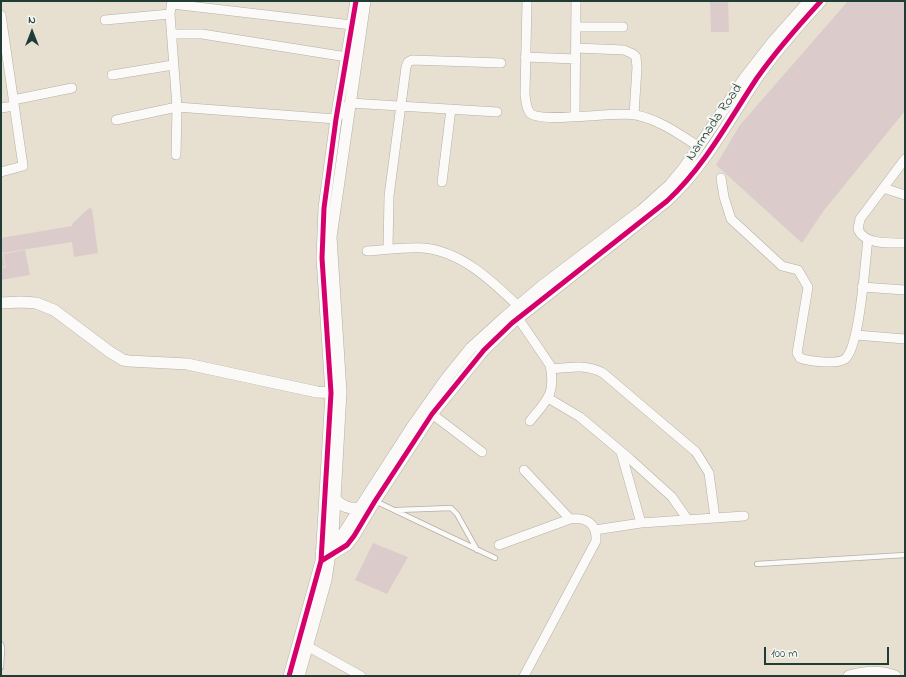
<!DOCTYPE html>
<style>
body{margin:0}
#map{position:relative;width:906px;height:677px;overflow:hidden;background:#e7dfd0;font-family:"Indie Flower",sans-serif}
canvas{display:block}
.frame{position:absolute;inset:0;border:2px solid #1f3d34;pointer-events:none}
.north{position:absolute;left:12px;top:12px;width:40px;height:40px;-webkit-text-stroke:3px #f6f6f2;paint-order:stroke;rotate:0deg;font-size:11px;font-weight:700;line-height:16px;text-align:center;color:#1f3d34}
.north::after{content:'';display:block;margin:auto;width:14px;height:18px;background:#1f3d34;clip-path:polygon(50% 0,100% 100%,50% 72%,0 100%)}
.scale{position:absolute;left:764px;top:647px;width:125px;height:18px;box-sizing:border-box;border:2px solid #1f3d34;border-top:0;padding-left:5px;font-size:12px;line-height:14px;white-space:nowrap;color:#1f3d34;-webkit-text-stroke:3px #f6f6f2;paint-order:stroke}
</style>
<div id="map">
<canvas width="906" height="677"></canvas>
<div class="frame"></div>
<div class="north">N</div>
<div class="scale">100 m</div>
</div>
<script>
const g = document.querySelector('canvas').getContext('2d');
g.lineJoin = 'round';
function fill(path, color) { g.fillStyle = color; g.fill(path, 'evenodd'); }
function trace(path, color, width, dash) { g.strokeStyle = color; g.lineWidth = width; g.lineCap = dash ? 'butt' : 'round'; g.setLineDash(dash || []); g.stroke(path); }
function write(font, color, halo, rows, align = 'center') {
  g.font = font + ' "Indie Flower",sans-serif'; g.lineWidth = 4; g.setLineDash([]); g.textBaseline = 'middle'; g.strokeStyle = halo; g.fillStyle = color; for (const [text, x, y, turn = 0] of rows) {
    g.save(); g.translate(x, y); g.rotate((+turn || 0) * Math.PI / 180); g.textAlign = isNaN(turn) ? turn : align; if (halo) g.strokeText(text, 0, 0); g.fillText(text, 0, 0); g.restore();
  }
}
fill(new Path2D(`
 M710,1H728L729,32H711Z
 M848,1H905V111L825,209L802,243L716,165L740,125Z
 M89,208L92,209L98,253L74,257L72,242L2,253L5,266L1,267V238L72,226V224Z
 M25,250L30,275L1,280V268L6,267L3,254Z
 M373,543L408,557L387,594L355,580Z`), '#dccbcb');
const service = new Path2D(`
 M375,501L495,558
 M397,510L451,508L457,514L477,550
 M757,564L905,555
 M1,644L2,648L1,667`);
const minor = new Path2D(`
 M172,1L170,14L177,107L176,155
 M527,1L525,95C526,101 526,108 530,113C541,124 616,111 636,115C660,120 679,134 699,147
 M172,4L352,25
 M1,15L23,166L1,172
 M105,20L170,14
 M576,27H623
 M171,34H202L347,57
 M576,48L624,50L633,54L636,57L637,67L634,115
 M525,57L576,59
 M112,75L173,65
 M13,100L72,88
 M1,108L14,106
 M575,116L576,1
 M116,120L177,107L336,119L350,103L497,112
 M905,159L860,219L858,229C864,245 891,243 905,243
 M721,178L724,197L731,219L782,266L798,270L808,287L797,353L800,358C808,361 837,365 845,359C860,347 865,261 868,239
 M442,182L451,109
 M883,188L905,195
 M388,249L389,196L406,67L408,62L412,60L501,63
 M367,251C386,250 404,247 423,248C461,251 492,281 518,306
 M862,287L905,290
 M518,318L550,365C556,394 547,400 530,421
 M856,335L905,339
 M551,369C570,367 587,364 603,373L696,452L709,473L715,518
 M548,398L580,417L630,459L672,497L688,520
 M432,414L482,452
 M621,452L641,523
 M524,470L570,519
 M595,530L641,523L744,516
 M499,545L570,519C586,517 597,523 596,541L524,676
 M307,646L361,676`);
const tertiary = new Path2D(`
 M1,303L21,302L36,303L54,310L110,352L123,360L129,361L187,364L317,392L338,393
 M335,499C343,507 349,509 360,508
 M321,551L331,546L343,534L412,427L446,379L471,348L504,318L542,286L641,211L670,185L684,168L744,79L772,43L809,1
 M321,561L347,545L354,536L375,501L432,414L484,350L512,323L667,201C705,166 729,120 757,78C776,51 798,26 821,1
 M289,676L321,561L331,393L322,258L324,208L336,119L356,1
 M299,676L326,580L333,534L341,392L331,237L365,1
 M849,676C863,672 880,670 895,676`);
trace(service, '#b2b0a6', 6);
trace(minor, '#b2b0a6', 10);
trace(tertiary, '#b2b0a6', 12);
trace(service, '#fbfaf8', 4.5);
trace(minor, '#fbfaf8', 9);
trace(tertiary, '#fbfaf8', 11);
trace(new Path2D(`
 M321,561L347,545L354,536L375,501L432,414L484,350L512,323L667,201C705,166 729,120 757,78C776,51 798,26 821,1
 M289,676L321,561L331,393L322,258L324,208L336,119L356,1`), '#d6006c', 5);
write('14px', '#1f3d34', '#f6f6f2', [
 ["Narmada Road",715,123,-56]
]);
</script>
